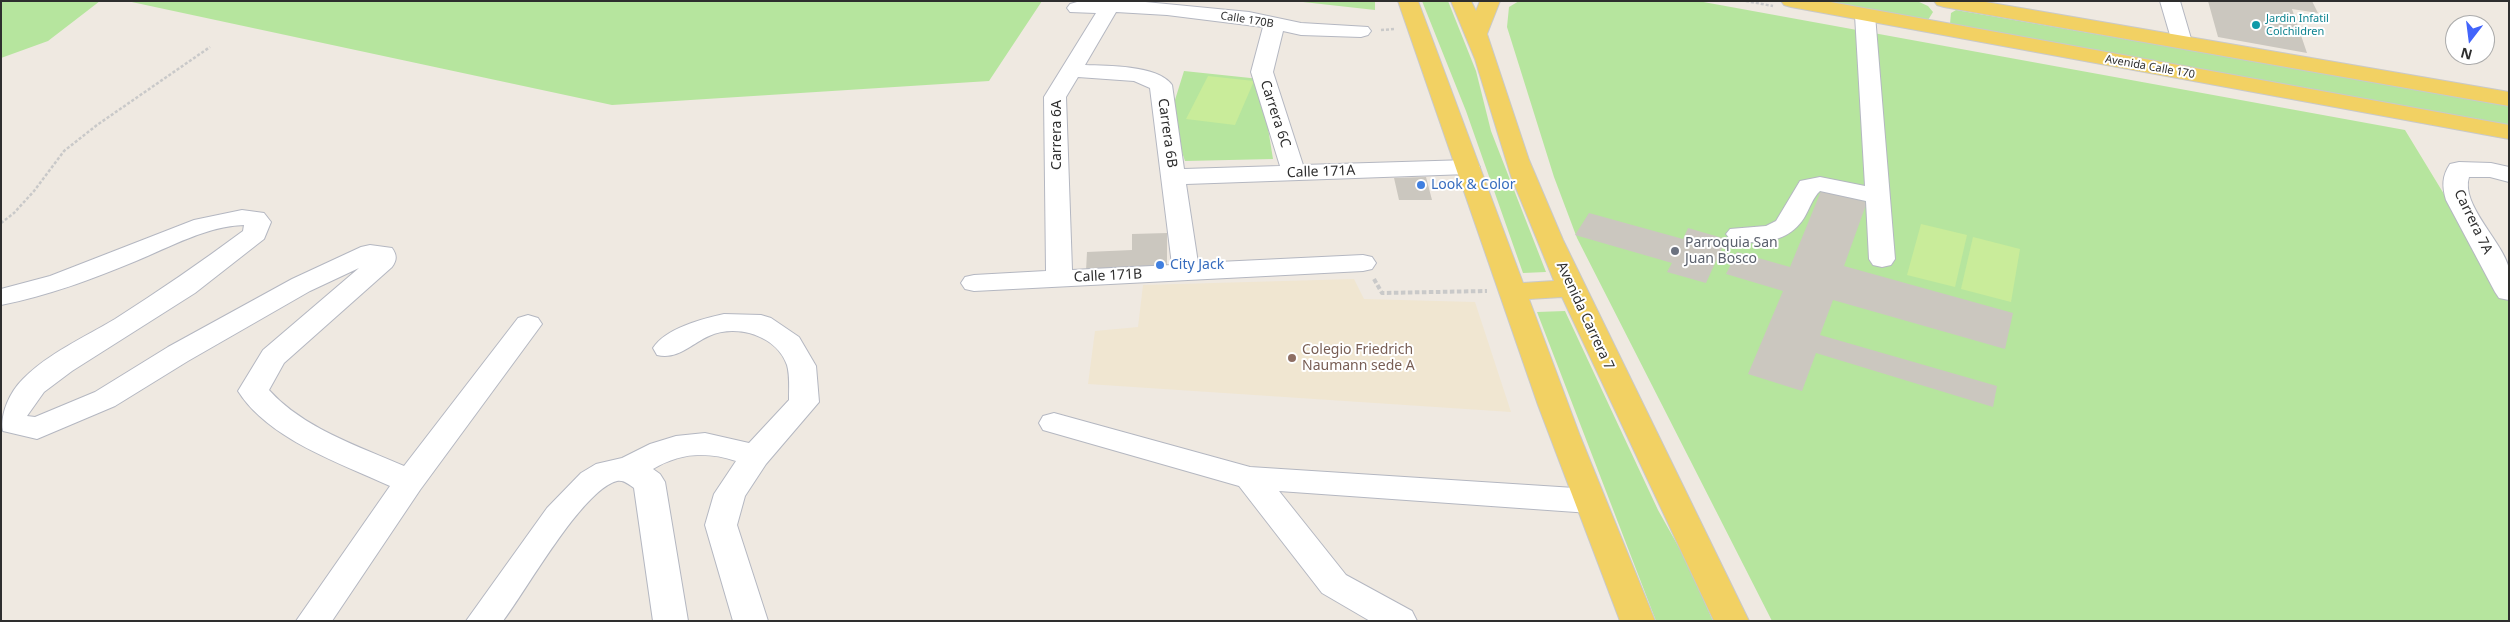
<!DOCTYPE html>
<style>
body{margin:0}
#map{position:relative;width:2510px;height:622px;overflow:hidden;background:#efe9e1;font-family:"Noto Sans",sans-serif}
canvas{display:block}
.frame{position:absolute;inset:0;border:2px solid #2e2e2e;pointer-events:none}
.north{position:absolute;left:2445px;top:15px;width:50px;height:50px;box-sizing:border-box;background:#fff;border:1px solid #ababab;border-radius:50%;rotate:195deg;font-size:14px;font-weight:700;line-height:20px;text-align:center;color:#2e2e2e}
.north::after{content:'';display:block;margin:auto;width:18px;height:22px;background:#4264fb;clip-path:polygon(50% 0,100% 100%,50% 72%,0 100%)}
</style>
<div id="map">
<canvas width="2510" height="622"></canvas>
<div class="frame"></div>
<div class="north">N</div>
</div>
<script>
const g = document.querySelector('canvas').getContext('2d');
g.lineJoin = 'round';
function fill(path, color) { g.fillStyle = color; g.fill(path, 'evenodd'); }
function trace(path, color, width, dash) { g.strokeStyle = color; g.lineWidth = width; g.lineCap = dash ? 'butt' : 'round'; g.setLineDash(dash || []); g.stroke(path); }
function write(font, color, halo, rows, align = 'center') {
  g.font = font + ' "Noto Sans",sans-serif'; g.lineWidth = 4; g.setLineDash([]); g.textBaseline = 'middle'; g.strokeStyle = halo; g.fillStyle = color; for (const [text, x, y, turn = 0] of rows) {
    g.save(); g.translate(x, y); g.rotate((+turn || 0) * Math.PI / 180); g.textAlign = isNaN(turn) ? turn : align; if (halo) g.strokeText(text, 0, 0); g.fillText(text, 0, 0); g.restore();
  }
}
fill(new Path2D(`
 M1354,279L1364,299L1475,302L1511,412L1088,384L1095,331L1138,327L1143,285Z`), '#f0e6d1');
fill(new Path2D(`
 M1,1H100L48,41L1,58Z
 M127,1H1042L989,81L612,105Z
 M1293,1H1375V10L1294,1Z
 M1422,1H1448L1476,71L1491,131L1546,272L1523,273L1466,111Z
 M1519,1H1698L2405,130L2509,301V621H1772L1577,238L1554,177L1507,27L1509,7Z
 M1811,1H1917L1928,6L1933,12L1928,20Z
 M1956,10L2509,105V127L1950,24L1951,13Z
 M1184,71L1260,79L1273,159L1185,161L1170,116Z
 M1565,311L1658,510L1686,560L1713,621H1656L1537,312Z`), '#b6e59e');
fill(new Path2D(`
 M1208,76L1254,81L1235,125L1186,119Z
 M1921,224L1967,235L1955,287L1907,275Z
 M1973,237L2020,249L2011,302L1961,289Z`), '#c9ec9a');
fill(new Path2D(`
 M2208,1H2312L2318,13L2292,9L2307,53L2218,37Z
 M1426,177L1432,200H1399L1394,178Z
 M1821,191L1867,202L1844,266L2013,313L2005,349L1833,300L1820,335L1997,386L1993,407L1816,353L1802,391L1748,374L1783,291L1726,274L1737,252L1790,267Z
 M1589,213L1683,239L1688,228L1726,239L1706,283L1667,272L1672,263L1575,235Z
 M1167,233V269L1086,271L1087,252L1132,250V234Z`), '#cbc7bf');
const minor = new Path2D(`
 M1135,1L1249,12L1301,23L1368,27L1371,31L1368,35L1361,37L1301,35L1283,31L1273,72L1303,165L1468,160L1476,162L1480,167L1476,172L1468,174L1186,184L1198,263L1363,255L1372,257L1376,263L1372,269L1363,271L974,291L965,289L961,283L965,277L974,275L1046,271L1044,97L1096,13L1070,12L1067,8L1070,4L1077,2ZM1116,12L1167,15L1263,27L1251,72L1280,166L1184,169L1172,85C1158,65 1108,66 1085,65ZM1078,77L1134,81L1150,88L1172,265L1072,270L1066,97Z
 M2160,1H2180L2192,42L2189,46L2182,48L2175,46L2172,42Z
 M1865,9L1872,11L1875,15L1895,259L1891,265L1882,267L1873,265L1869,259L1866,201L1820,191C1813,197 1809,210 1804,218C1788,243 1757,246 1730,239L1726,234L1730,229L1766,226L1776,221L1800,181L1820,177L1865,186L1855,15L1858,11Z
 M2459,162L2491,163L2509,167V182L2490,177H2469C2460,205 2504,243 2509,269C2510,278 2509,290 2509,300L2499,298L2495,292L2446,200C2442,186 2442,176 2450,164Z
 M242,210L264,213L271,222L264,239L195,293L72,371L44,392L27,416L35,417L95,392L168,347L292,279L361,247L370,245L392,248C397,255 397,260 392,267L284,363L269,390C303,428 358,446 404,466L518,318L528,315L538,318L542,324L420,490L332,621H296L390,486C340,463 268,439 238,391L263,350L359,268L310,291L188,361L115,406L37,439L3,431C0,413 10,392 23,379C47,354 85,337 115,319C159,291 201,262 243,231L244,225C207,226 170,247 136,261C92,279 48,296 1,305V289L50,276L194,220Z
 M724,314L761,315L771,318L799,337L816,366L819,402L766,464L745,496L737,525L768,621H733L705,525L714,494L736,461C707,451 679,453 653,469L660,474L665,482L688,621H653L634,488C628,484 624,480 617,481C582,490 526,591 503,621H466L547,508L581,473L596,464L622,458L650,444L676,436L705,433L749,443L789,400C789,389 790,375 787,365C777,336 737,323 709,336C691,344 678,360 657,355L653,348C666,328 702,319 724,314Z
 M1054,413L1250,467L1590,489L1601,493L1606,501L1601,509L1590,513L1279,491L1346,575L1412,611L1417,621H1370L1322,593L1239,486L1043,430L1039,423L1043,416Z`);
const major = new Path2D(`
 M1398,1H1418L1523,283L1554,281L1511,176L1475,59L1451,1H1471L1476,11L1480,1H1500L1487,34L1529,160L1563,240L1749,621H1714L1562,297L1529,299L1580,436L1655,621H1620L1538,405Z
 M1781,1H1825L2509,125V139L1791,7L1784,5Z
 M1934,1H1980L2509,92V106L1944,7L1937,5Z`);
trace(minor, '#b4b7c1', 2);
trace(major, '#c9c9c9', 2);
trace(new Path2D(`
 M1746,1L1773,6
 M1381,30L1395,29
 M1,223L14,213L34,191L64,151L97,125L210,47`), '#c9c9c9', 2.5, [3, 2]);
trace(new Path2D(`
 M1374,279L1382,293L1487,291`), '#c9c9c9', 4, [4.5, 2.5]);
fill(minor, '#fff');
fill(major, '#f2d163');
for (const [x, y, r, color] of [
 [2256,25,5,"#0f9aa8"],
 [1421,185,5,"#3f7fe0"],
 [1675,251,5,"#6b7280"],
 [1160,265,5,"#3f7fe0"],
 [1292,358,5,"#8d6e63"]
]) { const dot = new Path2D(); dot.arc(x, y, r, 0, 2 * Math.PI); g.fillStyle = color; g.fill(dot); trace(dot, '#fff', 2); }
write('11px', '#0d838f', '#fff', [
 ["Jardin Infatil",2266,19],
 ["Colchildren",2266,32]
], 'left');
write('11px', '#2e2e2e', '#fff', [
 ["Calle 170B",1247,20,9],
 ["Avenida Calle 170",2150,67,10]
]);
write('14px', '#2e2e2e', '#fff', [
 ["Carrera 6C",1275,114,72],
 ["Carrera 6B",1167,133,82],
 ["Carrera 6A",1057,135,-90],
 ["Calle 171A",1321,172,-2],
 ["Carrera 7A",2473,222,64],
 ["Calle 171B",1108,276,-3],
 ["Avenida Carrera 7",1585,316,65]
]);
write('14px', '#366cbe', '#fff', [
 ["Look & Color",1431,185],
 ["City Jack",1170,265]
], 'left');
write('14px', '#5b616d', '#fff', [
 ["Parroquia San",1685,243],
 ["Juan Bosco",1685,259]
], 'left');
write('14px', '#785e54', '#fff', [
 ["Colegio Friedrich",1302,350],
 ["Naumann sede A",1302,366]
], 'left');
</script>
